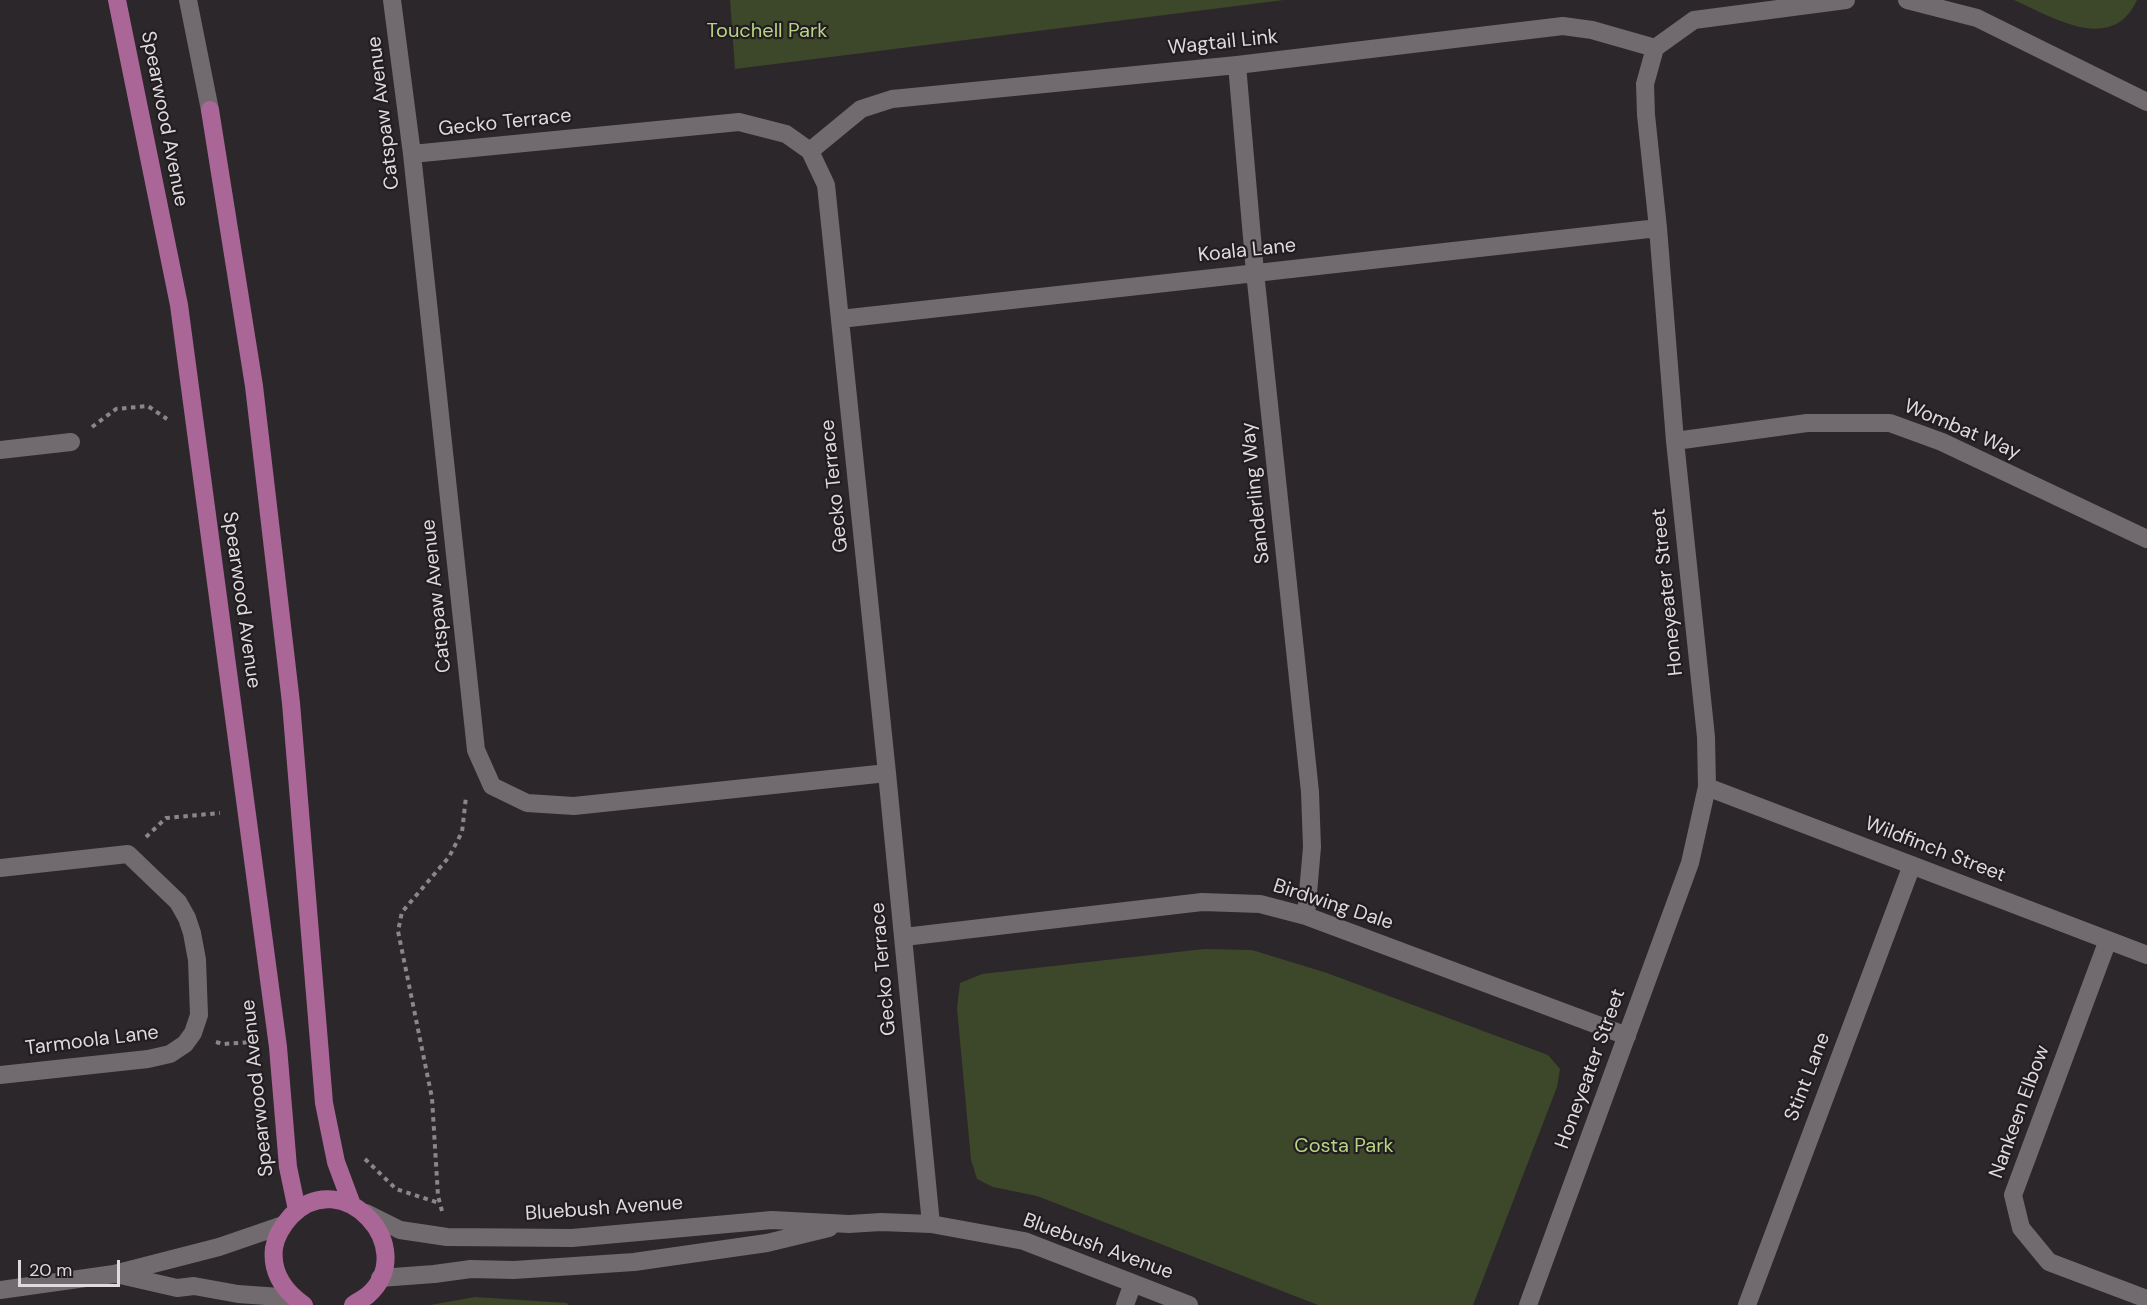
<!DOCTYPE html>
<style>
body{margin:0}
#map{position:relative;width:2147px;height:1305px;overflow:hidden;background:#2c272a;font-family:"DM Sans",sans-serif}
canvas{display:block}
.scale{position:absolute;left:18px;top:1260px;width:102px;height:27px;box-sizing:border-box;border:3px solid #dedadd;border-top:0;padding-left:8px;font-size:18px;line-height:21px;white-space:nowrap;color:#dedadd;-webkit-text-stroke:4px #221d20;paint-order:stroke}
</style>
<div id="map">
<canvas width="2147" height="1305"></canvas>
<div class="scale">20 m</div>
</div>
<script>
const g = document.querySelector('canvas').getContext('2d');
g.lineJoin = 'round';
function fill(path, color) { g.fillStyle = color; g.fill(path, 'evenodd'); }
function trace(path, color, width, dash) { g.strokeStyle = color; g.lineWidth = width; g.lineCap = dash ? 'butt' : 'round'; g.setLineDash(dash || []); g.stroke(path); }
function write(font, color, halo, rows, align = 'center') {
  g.font = font + ' "DM Sans",sans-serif'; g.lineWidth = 4.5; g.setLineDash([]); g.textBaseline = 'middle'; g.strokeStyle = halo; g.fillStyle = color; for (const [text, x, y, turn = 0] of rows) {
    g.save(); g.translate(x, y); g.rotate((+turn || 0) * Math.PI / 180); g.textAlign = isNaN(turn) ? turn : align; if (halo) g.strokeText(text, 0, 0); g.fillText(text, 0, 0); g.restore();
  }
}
fill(new Path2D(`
 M730,0H1284L735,69Z
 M2014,0H2137C2112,55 2052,17 2014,0Z
 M1204,949L1252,950L1327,973L1548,1055L1560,1069L1557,1087L1473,1305H1318L1037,1196L993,1187L977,1179L971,1160L957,1008L960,983L982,974Z
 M475,1297L567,1303L568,1305H430Z`), '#3d4729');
trace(new Path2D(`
 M92,427L116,409L148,406L167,419
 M146,837L166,818L220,813
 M216,1042L223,1044L252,1042
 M365,1159L396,1189L439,1203
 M442,1211L438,1196L432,1098L398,931L402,912L449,857L462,832L466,797`), '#8b8689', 4, [4.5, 4.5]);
trace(new Path2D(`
 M188,0L210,110
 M392,0L412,154L476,750L492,786L527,803L574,806L887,773
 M1907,0L1977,18L2147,102
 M1237,65L1255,272L1310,792L1312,847L1306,916
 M810,151L861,109L892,99L1237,65L1563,26L1592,30L1655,48
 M412,154L739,122L786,134L810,151L826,185L887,773L931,1224
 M840,319C1113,288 1385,260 1658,228
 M1675,441L1807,423H1890L1942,442L2147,539
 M0,450L71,442
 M1707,787L2147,955
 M0,868L128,854L178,902L187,918L192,933L197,960L199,1015L193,1033L185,1044L170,1054L148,1059L0,1075
 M904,937L1202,902L1260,904L1306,916L1627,1036
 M2108,940L2013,1195L2021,1228L2049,1262L2147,1299
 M366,1213L400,1230L447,1237L572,1238L772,1220L849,1224L881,1222L931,1224L1024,1241L1189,1305
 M116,1274L177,1288L194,1286L238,1294L294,1298
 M380,1278L434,1274L471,1269L514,1270L634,1262L767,1243L829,1228
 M0,1290L114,1274L219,1247L283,1225
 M1125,1305L1133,1283
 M1528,1305L1690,863L1707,787L1706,737L1675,441L1658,228L1646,115L1645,84L1655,48L1694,20L1846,0
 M1747,1305L1912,865`), '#716a6e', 18);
trace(new Path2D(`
 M117,0L179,305L278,1047L288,1167L297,1210
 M210,110L254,386L291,703L324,1103L336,1162L352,1205
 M304,1305C284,1291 271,1273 274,1248C276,1235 282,1226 291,1216C342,1163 421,1248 368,1295C363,1299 357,1302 353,1305`), '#ab6698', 18);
write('20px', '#b7d384', '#221d20', [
 ["Touchell Park",767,32],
 ["Costa Park",1344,1147]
]);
write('20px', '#dedadd', '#221d20', [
 ["Wagtail Link",1223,43,-6],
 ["Catspaw Avenue",384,113,-97],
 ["Spearwood Avenue",164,119,79],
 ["Gecko Terrace",505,123,-6],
 ["Koala Lane",1247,251,-6],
 ["Wombat Way",1962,430,23],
 ["Gecko Terrace",835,486,-96],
 ["Sanderling Way",1256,493,-96],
 ["Honeyeater Street",1668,592,-96],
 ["Catspaw Avenue",437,596,-96],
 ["Spearwood Avenue",241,600,82],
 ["Wildfinch Street",1935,850,21],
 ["Birdwing Dale",1333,905,18],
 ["Gecko Terrace",884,969,-95],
 ["Tarmoola Lane",92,1041,-7],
 ["Honeyeater Street",1591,1069,-70],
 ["Stint Lane",1808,1077,-69],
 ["Spearwood Avenue",258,1088,-96],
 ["Nankeen Elbow",2020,1112,-70],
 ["Bluebush Avenue",604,1209,-4],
 ["Bluebush Avenue",1098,1247,20]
]);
</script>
